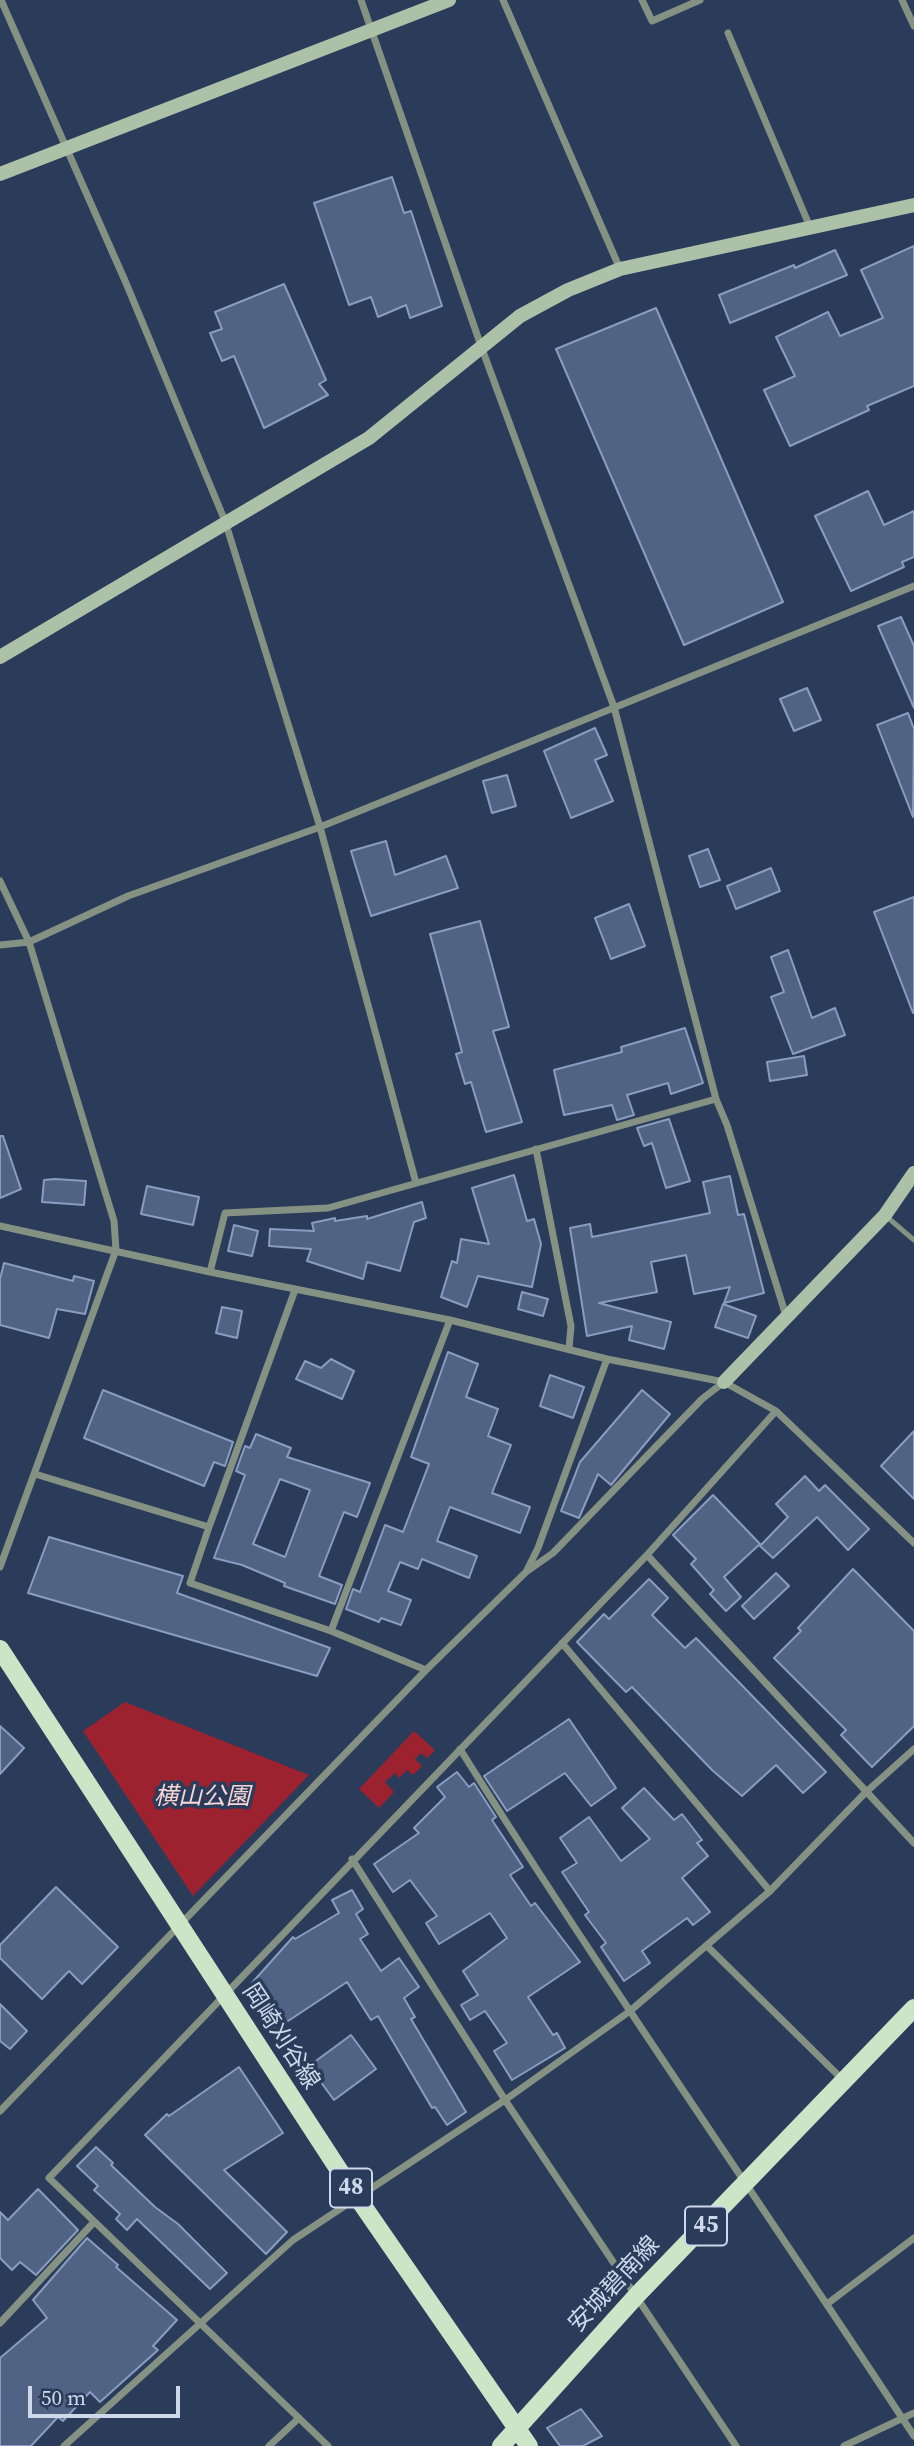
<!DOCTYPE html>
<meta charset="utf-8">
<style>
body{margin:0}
#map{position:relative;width:914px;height:2446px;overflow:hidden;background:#2a3c5a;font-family:"Source Serif 4",serif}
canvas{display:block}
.scale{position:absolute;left:28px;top:2386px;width:152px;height:32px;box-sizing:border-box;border:4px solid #cdd9eb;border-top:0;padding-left:9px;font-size:21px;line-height:24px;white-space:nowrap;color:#cdd9eb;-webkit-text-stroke:5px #2a3c5a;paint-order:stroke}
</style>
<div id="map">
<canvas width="914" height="2446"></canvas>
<div class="scale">50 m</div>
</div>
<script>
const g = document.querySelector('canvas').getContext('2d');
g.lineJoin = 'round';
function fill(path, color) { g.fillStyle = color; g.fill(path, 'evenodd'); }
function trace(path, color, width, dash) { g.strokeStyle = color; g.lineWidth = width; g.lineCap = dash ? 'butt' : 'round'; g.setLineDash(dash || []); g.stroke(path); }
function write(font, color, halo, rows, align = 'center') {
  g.font = font + ' "Source Serif 4","Noto Sans JP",serif'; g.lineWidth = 7; g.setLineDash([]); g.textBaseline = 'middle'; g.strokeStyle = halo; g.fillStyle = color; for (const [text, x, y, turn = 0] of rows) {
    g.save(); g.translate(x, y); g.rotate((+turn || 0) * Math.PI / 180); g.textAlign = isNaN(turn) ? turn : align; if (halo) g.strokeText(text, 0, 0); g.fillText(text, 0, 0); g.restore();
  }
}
fill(new Path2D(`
 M125,1702L309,1775L193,1896L83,1731Z
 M414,1731L435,1750L427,1758L421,1753L415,1759L422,1766L413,1775L407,1770L399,1778L395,1773L385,1782L394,1792L379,1808L359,1789Z`), '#9c2230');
const building = new Path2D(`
 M392,177L404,213L411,211L442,306L410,318L406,305L378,317L371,297L349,305L314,203Z
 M914,246V386L867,406L869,410L790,446L764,390L795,376L776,337L828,312L840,336L883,318L861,270Z
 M835,250L847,275L730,323L719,295L794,265L795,268Z
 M284,284L326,380L319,384L328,395L264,428L234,356L222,361L210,333L222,329L215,312Z
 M656,308L783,602L684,645L556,349Z
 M868,491L884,525L914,511V557L902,562L904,567L851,591L815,516Z
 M901,617L914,646V708L878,626Z
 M807,688L821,720L794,731L780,699Z
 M908,713L914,729L913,817L877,725Z
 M595,728L607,755L595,760L613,801L571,818L544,751Z
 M507,775L516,806L492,813L483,781Z
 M386,841L395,875L446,856L458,888L371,916L351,851Z
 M708,849L720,880L700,887L689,856Z
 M771,868L780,891L736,909L727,886Z
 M914,897V1012L913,1013L874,912Z
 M629,904L645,946L611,959L595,918Z
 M480,921L509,1027L493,1031L522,1122L486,1132L471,1082L465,1084L456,1054L462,1052L430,934Z
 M788,950L812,1018L835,1008L845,1035L793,1054L771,997L784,992L771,957Z
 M685,1028L703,1083L671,1094L668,1083L627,1095L634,1115L617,1120L612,1105L564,1115L554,1070L622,1052L621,1047Z
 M804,1056L807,1075L770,1081L767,1062Z
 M669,1119L690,1181L666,1188L652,1143L644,1146L637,1128Z
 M0,1136H3L21,1189L0,1198Z
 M514,1175L527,1221L534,1219L541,1244L532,1287L478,1276L467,1307L441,1297L452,1261L457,1263L461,1239L489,1244L472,1188Z
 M730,1176L738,1215L744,1214L764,1293L724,1303L730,1287L694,1294L686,1255L651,1262L657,1292L599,1303L671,1322L664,1349L629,1340L632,1326L587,1336L570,1228L590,1224L592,1237L710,1213L703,1182Z
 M55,1179L86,1181L84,1205L42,1202L44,1180Z
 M147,1186L199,1197L193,1225L141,1214Z
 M422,1202L426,1218L414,1222L400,1271L367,1262L363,1279L307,1261L311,1249L269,1246L270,1229L314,1231L312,1223L335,1218V1221L367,1216V1219Z
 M234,1225L258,1231L252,1256L228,1251Z
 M4,1263L73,1281L74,1276L94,1281L85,1314L57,1309L49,1338L0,1325V1279Z
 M522,1292L548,1299L543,1316L518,1309Z
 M723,1304L756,1316L748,1338L715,1327Z
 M222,1307L242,1311L237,1338L216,1333Z
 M448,1352L478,1364L466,1397L498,1409L488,1436L511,1445L492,1493L530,1507L520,1533L450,1507L437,1541L477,1556L469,1578L422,1559L418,1569L400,1562L388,1591L411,1600L401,1625L381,1618L379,1622L346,1609L353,1589L360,1592L385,1525L403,1532L429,1464L411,1457Z
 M331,1359L354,1371L342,1399L296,1379L305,1361L321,1368Z
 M550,1375L584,1387L573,1418L540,1406Z
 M103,1390L233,1442L225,1466L214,1462L204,1486L84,1438Z
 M642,1390L670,1414L611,1485L598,1474L579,1518L561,1511L580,1462Z
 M914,1431V1499L881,1466Z
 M256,1434L291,1448L287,1457L370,1483L357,1517L344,1512L319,1576L342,1585L335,1604L284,1586L285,1583L242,1565L214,1558L245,1475L236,1471L245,1446L250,1448ZM280,1479L310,1490L285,1557L253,1544Z
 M805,1476L819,1491L825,1485L869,1529L848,1550L817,1517L773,1558L760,1546L788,1517L776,1504Z
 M713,1495L760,1544L724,1577L741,1597L726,1611L710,1594L714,1590L691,1564L696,1559L673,1535Z
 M49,1537L183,1576L177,1593L330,1648L317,1676L28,1593Z
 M853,1569L914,1631V1726L872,1767L841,1735L846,1730L774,1658L801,1631L798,1628Z
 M776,1573L789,1586L754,1619L742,1606Z
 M649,1579L668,1598L652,1615L685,1648L696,1638L826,1772L803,1793L776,1765L742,1796L712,1770L632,1687L626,1692L577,1642L604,1614L609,1619Z
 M569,1719L616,1788L591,1806L565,1773L507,1811L484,1776Z
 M0,1726L24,1748L0,1774Z
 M457,1772L469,1787L474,1783L496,1817L492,1820L523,1867L510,1875L531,1906L535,1903L580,1962L528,1997L553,2035L557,2033L565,2048L512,2080L494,2051L507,2043L485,2011L470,2020L461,2005L478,1995L463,1971L507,1938L490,1913L439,1944L426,1923L437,1916L410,1880L393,1892L374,1864L419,1833L414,1828L445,1797L437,1787Z
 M644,1788L674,1820L682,1814L702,1840L697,1843L708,1856L682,1878L710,1912L693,1925L687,1918L642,1951L650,1963L624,1981L601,1947L606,1943L585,1915L589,1912L562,1872L577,1863L560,1838L589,1817L621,1861L650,1839L622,1808Z
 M56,1887L118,1947L82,1984L69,1971L42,1999L0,1958V1945Z
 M352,1890L363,1909L356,1914L368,1934L360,1939L381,1971L399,1958L419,1987L404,1998L415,2017L411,2019L466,2112L447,2125L435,2107L432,2108L378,2016L371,2020L347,1982L276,2029L251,1984L293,1937L295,1939L339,1913L332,1900Z
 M0,2004L27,2031L10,2049L0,2041Z
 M351,2035L376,2069L334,2100L309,2066Z
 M239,2067L283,2133L224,2170L287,2232L266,2254L145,2135L167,2114L169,2116Z
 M96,2147L113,2163L111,2165L155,2207L178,2224L227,2273L210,2289L137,2219L127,2230L116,2219L120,2214L94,2190L98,2186L77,2166Z
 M38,2189L78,2230L36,2275L20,2262L12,2270L0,2258V2212L8,2220Z
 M87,2238L118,2265L116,2267L177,2320L153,2346L158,2350L100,2402L90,2392L63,2421L58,2417L31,2446H0V2358L47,2318L33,2300Z
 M581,2409L602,2436L583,2446H560L547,2428Z`);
fill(building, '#506384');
trace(building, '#889dc0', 2);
trace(new Path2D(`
 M887,1217L914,1240`), '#859182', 5);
trace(new Path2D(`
 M1,0L126,283L225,521L320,827L416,1183
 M361,0L481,346L614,707L716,1099L727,1125L786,1316
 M503,0L620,269
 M642,0L652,21L700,0
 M902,0L914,26
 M728,33L810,227
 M0,881L29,942L114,1221L116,1250L0,1567
 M0,945L29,942L128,896L320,827L914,586
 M536,1149L571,1326L569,1349
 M0,1226L210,1272L450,1320L607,1359L724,1382L776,1411L914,1543
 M210,1272L225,1213L328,1208L716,1099
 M35,1474L209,1527L190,1583L331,1631L426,1670
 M209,1527L295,1290
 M647,1555L914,1843
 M527,1570L538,1548L607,1359
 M331,1631L450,1320
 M562,1643L770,1891
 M460,1749C606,1982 764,2207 914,2436
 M352,1859L505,2100L736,2446
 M707,1946L844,2081
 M0,2111L426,1670L526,1572L553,1553L702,1399L724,1382
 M827,2304L914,2238
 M0,2323L94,2222
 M64,2446L293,2240L505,2100L630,2011L770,1891L865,1793L914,1749
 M269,2446L299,2418
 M328,2446L49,2178L647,1555L776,1411
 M844,2446L914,2413`), '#859182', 7);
trace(new Path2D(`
 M0,174L449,0
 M0,657L369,438L520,316L568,290L620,269L914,205
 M724,1382L885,1215L914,1173`), '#adc1a9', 14);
trace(new Path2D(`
 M0,1649L348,2184L529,2446
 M501,2446L638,2294L914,2008`), '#cce5c7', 18);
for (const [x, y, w] of [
 [351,2188,42],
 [706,2226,42]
]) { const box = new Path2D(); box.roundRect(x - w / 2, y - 19.5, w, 39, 5); g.fillStyle = '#2a3c5a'; g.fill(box); trace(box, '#cdd9eb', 2); }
write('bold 23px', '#cdd9eb', null, [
 ["48",351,2188],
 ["45",706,2226]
]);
write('italic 24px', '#f8d7d6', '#2a3c5a', [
 ["横山公園",202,1798]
]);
write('24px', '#cdd9eb', '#2a3c5a', [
 ["岡崎刈谷線",280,2037,57],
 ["安城碧南線",615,2285,-47]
]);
</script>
